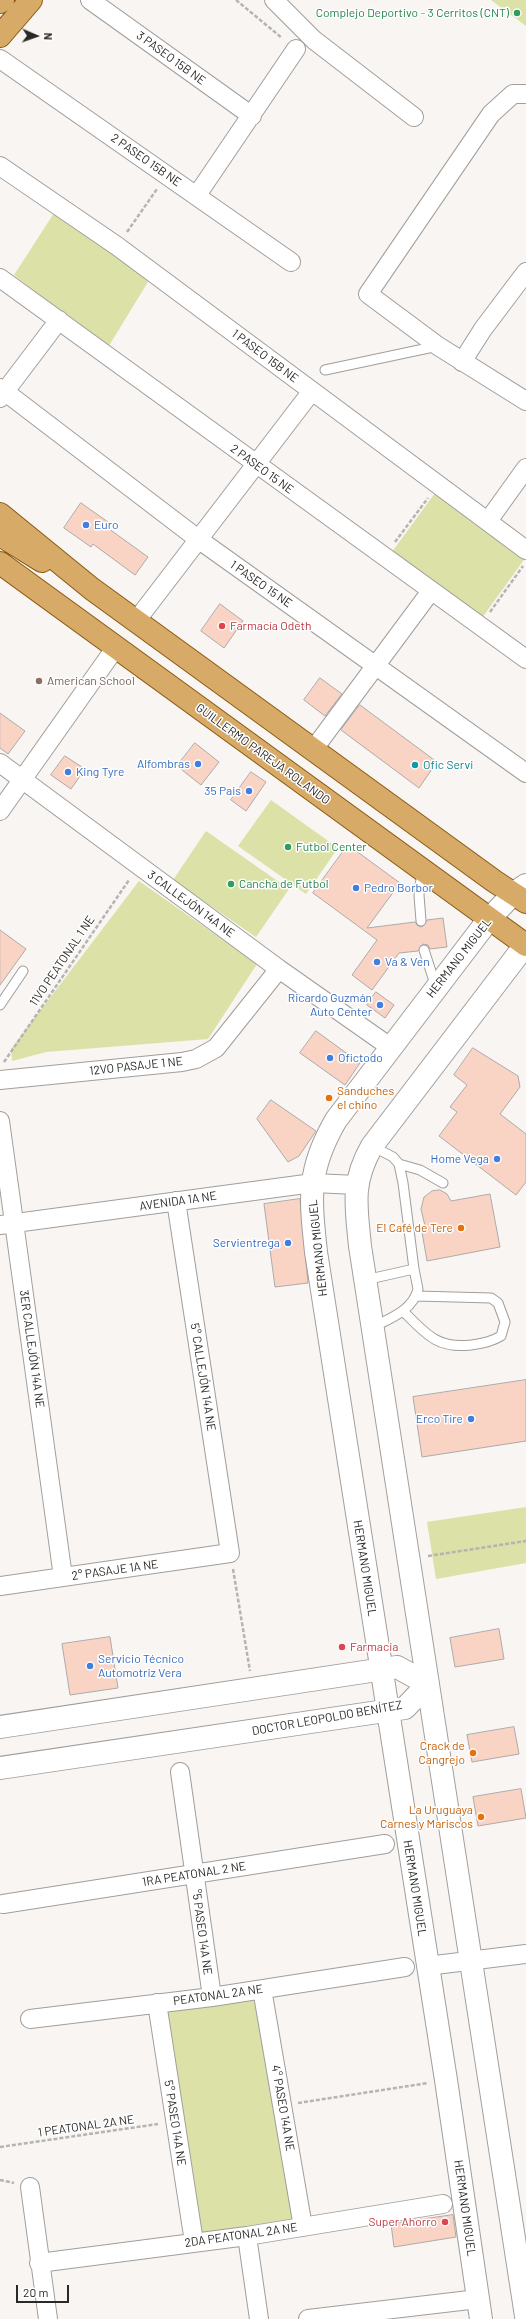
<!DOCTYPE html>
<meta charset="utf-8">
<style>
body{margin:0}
#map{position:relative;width:526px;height:2319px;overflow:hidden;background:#f8f5f2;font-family:Barlow,sans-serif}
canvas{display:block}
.north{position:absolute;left:16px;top:16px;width:40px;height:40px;-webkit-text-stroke:3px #fff;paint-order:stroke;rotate:92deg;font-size:11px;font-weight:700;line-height:16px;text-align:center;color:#2a2928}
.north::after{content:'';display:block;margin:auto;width:14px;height:18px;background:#2a2928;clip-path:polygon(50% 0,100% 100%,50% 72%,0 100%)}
.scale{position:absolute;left:16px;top:2285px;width:53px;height:18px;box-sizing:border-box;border:2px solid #2a2928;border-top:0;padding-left:5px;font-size:12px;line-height:14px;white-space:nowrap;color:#2a2928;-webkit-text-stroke:3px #fff;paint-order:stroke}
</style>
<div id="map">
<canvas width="526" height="2319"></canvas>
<div class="north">N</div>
<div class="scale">20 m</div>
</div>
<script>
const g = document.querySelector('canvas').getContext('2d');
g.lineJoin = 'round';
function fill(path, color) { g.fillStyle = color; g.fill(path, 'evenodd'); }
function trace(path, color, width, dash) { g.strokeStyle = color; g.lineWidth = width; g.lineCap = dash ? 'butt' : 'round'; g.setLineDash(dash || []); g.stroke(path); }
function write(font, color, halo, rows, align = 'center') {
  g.font = font + ' Barlow,sans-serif'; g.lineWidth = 3; g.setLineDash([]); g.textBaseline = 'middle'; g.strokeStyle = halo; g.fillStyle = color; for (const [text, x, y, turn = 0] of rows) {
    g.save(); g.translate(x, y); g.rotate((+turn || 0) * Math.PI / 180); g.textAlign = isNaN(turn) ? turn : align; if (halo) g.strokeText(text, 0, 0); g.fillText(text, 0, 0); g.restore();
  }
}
fill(new Path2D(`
 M491,0H526V26Z
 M56,210L151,277L107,349L14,275Z
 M438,489L526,557L479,622L389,556Z
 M271,800L338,848L306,894L238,846Z
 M206,831L289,889L256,937L173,880Z
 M139,881L257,964L208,1039L46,1052L12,1061L11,1049Z
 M526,1507V1563L436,1579L427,1522Z
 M264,1990L302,2219L200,2233L165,2011Z`), '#dbe1a7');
const building = new Path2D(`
 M81,503L108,522L105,526L148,557L135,575L93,544L91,547L64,528Z
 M220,604L243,621L224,648L201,631Z
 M320,678L342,694L325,716L304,700Z
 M360,705L437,762L419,788L341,730Z
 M0,713L25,731L8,754L0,748Z
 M195,743L219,762L201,785L177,766Z
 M65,756L85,769L71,789L51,775Z
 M251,772L266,782L246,811L231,800Z
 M348,845L400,883L367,928L415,922L418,926L422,927L427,920L443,918L447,947L430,949L428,945L423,944L418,951L399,953L372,990L352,975L377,940L313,893Z
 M0,930L26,949L0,985Z
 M376,992L394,1005L385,1018L367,1005Z
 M316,1031L360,1063L345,1085L300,1053Z
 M473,1048L518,1076L520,1087L500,1114L526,1134V1182L516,1195L439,1136L457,1112L450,1107L467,1085L454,1075Z
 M271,1100L316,1131L299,1156L288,1162L257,1119Z
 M440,1190L447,1194L451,1201L490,1194L500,1247L427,1261L422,1232L425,1226L421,1209L424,1197L432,1191Z
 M300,1199L308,1283L275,1287L264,1204Z
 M526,1380V1441L422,1457L413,1397Z
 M499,1629L504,1659L455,1667L450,1638Z
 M110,1637L118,1688L70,1695L62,1644Z
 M514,1727L519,1754L472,1762L467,1735Z
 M521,1789L526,1818L478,1826L473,1797Z
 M453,2215L456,2237L394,2247L391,2224Z`);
fill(building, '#f9d3c4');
trace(building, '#aeaaa8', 1);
const service = new Path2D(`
 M325,370L438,346
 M421,921L419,895L422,871
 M424,950L436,987
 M0,1005L23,971
 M372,1146L393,1157L399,1164L403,1183L414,1269L418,1289C413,1310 391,1318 373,1327
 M399,1164L420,1170L443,1183
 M365,1280L414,1269
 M403,1311C426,1334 437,1349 471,1345C483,1343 491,1342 501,1336L505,1322L498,1303L491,1298L417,1296`);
const minor = new Path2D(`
 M90,0L252,116
 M274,0L314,40L414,117
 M0,59L291,262
 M526,94H513L491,114L368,294L438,346L526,401
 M0,166L117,246L526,550
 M197,195L296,49
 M0,278L526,659
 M462,362L483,329L526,272
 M0,388L198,539L526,773
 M0,398L59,320
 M488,521L526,468
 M136,621L312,391
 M313,750L431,591
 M0,763L279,969L383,1042
 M0,811L116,647
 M0,1080L182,1062L196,1059L216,1048L279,969
 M0,1121L63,1577
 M0,1225L313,1183L357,1185
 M0,1586L230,1553L176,1201
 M180,1772L212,1997
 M3,1904L385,1844
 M427,1966L526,1954
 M262,1989L303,2227
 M157,2003L194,2242
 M30,2019L212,1997L405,1967
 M30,2187L48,2319
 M247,2236L259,2319
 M39,2263L247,2236L443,2204
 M308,2319L478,2299`);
const tertiary = new Path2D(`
 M526,944L372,1146C351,1183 356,1205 360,1246L526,2316
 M0,1727L397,1667L428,1684L405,1708L0,1768
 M481,2319L446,2080L316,1252C310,1196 307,1170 336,1120L489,919L514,893L526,885`);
const primary = new Path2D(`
 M0,2L3,0
 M0,36L31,0
 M0,514L92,589L494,881L526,902
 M0,535L42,561
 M0,563L526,945`);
trace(service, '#a19e9b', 11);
trace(minor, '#a19e9b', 20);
trace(tertiary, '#a19e9b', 24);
trace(primary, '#8a590f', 24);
trace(new Path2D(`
 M236,0L282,38
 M127,232L157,189
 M395,542L428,498
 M490,612L523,566
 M4,1062L129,880
 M428,1556L526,1541
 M233,1569L250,1671
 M298,2103L428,2083
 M0,2147L158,2124
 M0,2180L14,2183`), '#b6b3b1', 2.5, [4, 2]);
trace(service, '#fff', 9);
trace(minor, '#fff', 18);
trace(tertiary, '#fff', 22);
trace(primary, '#d7ab67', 22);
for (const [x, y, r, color] of [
 [517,13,4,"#2e9e5b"],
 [86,525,4,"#3f7fe0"],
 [222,626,4,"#e0444e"],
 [39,681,4,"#8d6e63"],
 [198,764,4,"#3f7fe0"],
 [415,765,4,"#0f9aa8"],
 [68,772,4,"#3f7fe0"],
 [249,791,4,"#3f7fe0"],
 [288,847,4,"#2e9e5b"],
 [231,884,4,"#2e9e5b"],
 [356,888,4,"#3f7fe0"],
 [377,962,4,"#3f7fe0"],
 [380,1005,4,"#3f7fe0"],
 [330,1058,4,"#3f7fe0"],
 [329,1098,4,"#e8710a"],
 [497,1159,4,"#3f7fe0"],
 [461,1228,4,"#e8710a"],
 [288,1243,4,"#3f7fe0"],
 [471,1419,4,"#3f7fe0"],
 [342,1647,4,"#e0444e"],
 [90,1666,4,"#3f7fe0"],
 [473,1753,4,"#e8710a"],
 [481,1817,4,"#e8710a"],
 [445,2222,4,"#e0444e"]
]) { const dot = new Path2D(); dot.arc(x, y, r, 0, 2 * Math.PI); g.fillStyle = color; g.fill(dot); trace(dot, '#fff', 1.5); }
write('12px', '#27864d', '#fff', [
 ["Complejo Deportivo - 3 Cerritos (CNT)",509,13,"right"],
 ["Futbol Center",296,847],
 ["Cancha de Futbol",239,884]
], 'left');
write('12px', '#2a2928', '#fff', [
 ["3 PASEO 15B NE",171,58,36],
 ["2 PASEO 15B NE",146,160,35],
 ["1 PASEO 15B NE",265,356,37],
 ["2 PASEO 15 NE",262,469,36],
 ["1 PASEO 15 NE",261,584,35],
 ["GUILLERMO PAREJA ROLANDO",263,754,36],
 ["3 CALLEJÓN 14A NE",191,904,36],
 ["HERMANO MIGUEL",459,958,-52],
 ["11VO PEATONAL 1 NE",62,961,-56],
 ["12VO PASAJE 1 NE",136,1066,-6],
 ["AVENIDA 1A NE",178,1201,-8],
 ["HERMANO MIGUEL",318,1248,-96],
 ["3ER CALLEJÓN 14A NE",32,1349,82],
 ["5° CALLEJÓN 14A NE",203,1377,81],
 ["HERMANO MIGUEL",365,1568,81],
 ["2° PASAJE 1A NE",115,1570,-8],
 ["DOCTOR LEOPOLDO BENÍTEZ",327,1718,-10],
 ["1RA PEATONAL 2 NE",194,1874,-9],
 ["HERMANO MIGUEL",415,1888,81],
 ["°5 PASEO 14A NE",202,1932,82],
 ["PEATONAL 2A NE",218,1995,-8],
 ["4° PASEO 14A NE",283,2108,80],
 ["5° PASEO 14A NE",175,2123,81],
 ["1 PEATONAL 2A NE",86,2126,-8],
 ["HERMANO MIGUEL",465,2208,82],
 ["2DA PEATONAL 2A NE",241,2235,-8]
]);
write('12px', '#366cbe', '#fff', [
 ["Euro",94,525],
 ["Alfombras",190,764,"right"],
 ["King Tyre",76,772],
 ["35 Pais",241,791,"right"],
 ["Pedro Borbor",364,888],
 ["Va & Ven",385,962],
 ["Ricardo Guzmán",372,998,"right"],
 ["Auto Center",372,1012,"right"],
 ["Ofictodo",338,1058],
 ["Home Vega",489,1159,"right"],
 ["Servientrega",280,1243,"right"],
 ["Erco Tire",463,1419,"right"],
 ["Servicio Técnico",98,1659],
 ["Automotriz Vera",98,1673]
], 'left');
write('12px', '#be3a42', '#fff', [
 ["Farmacía Odeth",230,626],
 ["Farmacia",350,1647],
 ["Super Ahorro",437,2222,"right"]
], 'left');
write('12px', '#785e54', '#fff', [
 ["American School",47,681]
], 'left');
write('12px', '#0d838f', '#fff', [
 ["Ofic Servi",423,765]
], 'left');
write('12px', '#c56008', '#fff', [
 ["Sanduches",337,1091,"left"],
 ["el chino",337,1105,"left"],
 ["El Café de Tere",453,1228],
 ["Crack de",465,1746],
 ["Cangrejo",465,1760],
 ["La Uruguaya",473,1810],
 ["Carnes y Mariscos",473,1824]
], 'right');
</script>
